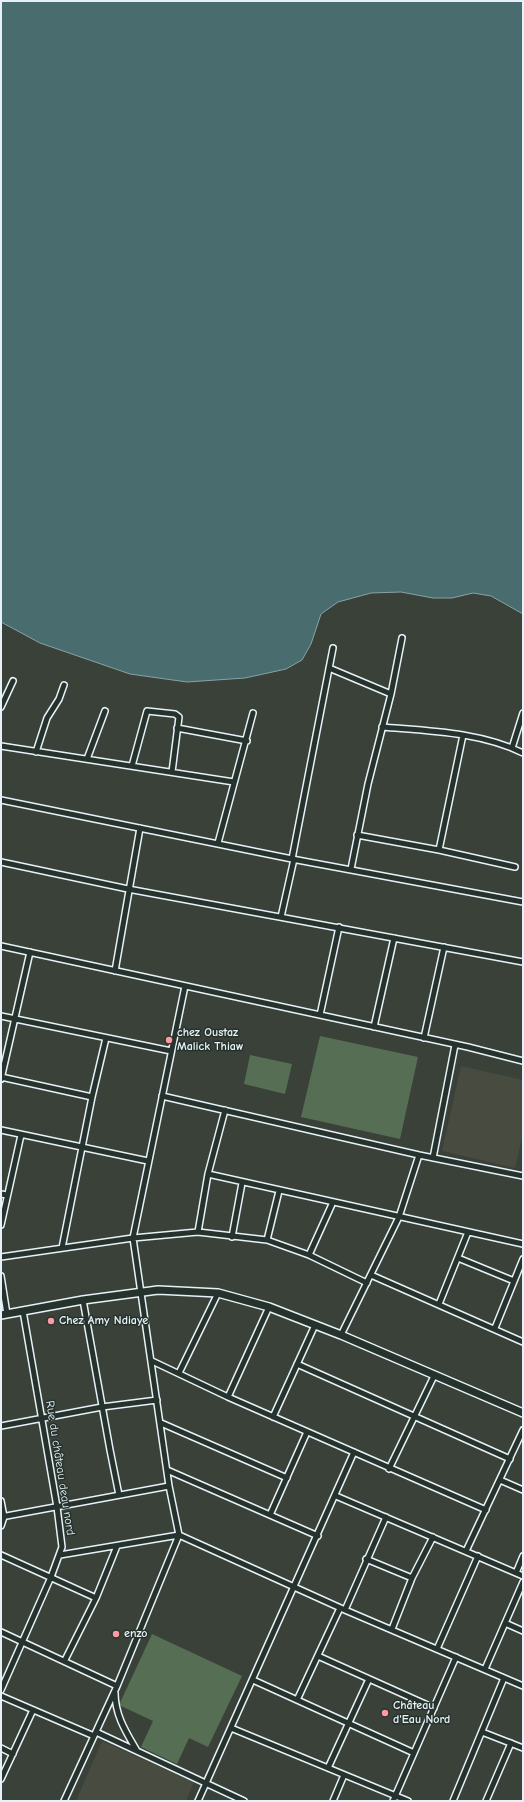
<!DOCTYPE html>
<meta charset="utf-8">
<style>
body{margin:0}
#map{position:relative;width:524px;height:1802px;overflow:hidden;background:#3a4138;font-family:"Comic Neue",sans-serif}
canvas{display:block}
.frame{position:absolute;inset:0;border:2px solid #e8f1f8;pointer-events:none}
</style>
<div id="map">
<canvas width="524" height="1802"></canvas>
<div class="frame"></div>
</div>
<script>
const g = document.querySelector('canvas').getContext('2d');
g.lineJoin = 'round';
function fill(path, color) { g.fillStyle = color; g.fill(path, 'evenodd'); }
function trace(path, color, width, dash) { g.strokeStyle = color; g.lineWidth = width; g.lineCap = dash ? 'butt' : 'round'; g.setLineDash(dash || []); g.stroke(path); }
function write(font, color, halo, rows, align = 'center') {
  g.font = font + ' "Comic Neue",sans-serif'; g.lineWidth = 3; g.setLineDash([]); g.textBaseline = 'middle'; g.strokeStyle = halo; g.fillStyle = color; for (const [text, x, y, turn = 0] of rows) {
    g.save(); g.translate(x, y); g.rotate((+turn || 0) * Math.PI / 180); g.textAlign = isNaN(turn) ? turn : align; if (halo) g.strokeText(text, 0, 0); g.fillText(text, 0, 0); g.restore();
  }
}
fill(new Path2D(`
 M461,1066L523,1080V1133L515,1168L442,1151Z
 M102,1741L194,1782L186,1801H76Z`), '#484b40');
fill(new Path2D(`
 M320,1036L418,1057L400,1139L301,1117Z
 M250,1055L292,1064L285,1094L244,1084Z
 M152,1634L242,1676L208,1747L189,1738L177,1764L141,1747L153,1721L119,1705Z`), '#566f54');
const water = new Path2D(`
 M1,1H523V614L491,596L473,593L452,598H433L401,592L371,593L338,602L321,614L311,644L302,660L286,669L245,678L187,682L130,674L40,643L1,622Z`);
fill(water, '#496d6f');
trace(water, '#89a2a6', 1);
const minor = new Path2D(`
 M329,668L391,694
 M1,707L13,681
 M382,727C429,731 480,732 523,753
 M177,728L247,741
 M1,746L234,782
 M512,748L523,713
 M36,752L47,718L59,699L64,685
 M87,759L105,711
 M132,766L147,711L175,714L179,717L172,772
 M1,800L292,859L523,902
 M357,835L439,850L515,867
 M218,843L253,713
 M439,850L463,735
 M292,859L333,648
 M1,862L128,889L523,962
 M351,869L368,784L391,694L402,638
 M281,917L294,859
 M1,946L468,1047L523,1061
 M115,971L140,828
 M320,1015L339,927
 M1,1016L171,1051
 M374,1027L394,938
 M424,1038L444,947
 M1,1077L92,1097
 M1,1079L30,952
 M162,1096L419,1155L523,1176
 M1,1130L148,1161
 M433,1158L455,1045
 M208,1174L523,1244
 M1,1194L7,1195
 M1,1225L21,1135
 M198,1232L208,1174L225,1110
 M232,1237L242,1183
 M267,1240L279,1191
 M62,1248L92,1097L106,1038
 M309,1255L333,1202
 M1,1257L133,1238L198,1232L267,1240L309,1255L367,1283
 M458,1258L514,1281
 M371,1275L523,1342
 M1,1276L7,1314
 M83,1300L110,1450L119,1495
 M439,1304L468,1232
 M495,1328L523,1259
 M341,1335L399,1217L419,1155
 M152,1361L228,1397L486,1510
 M297,1364L510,1459
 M179,1373L218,1293
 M228,1397L269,1307
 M273,1417L315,1325
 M161,1423L287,1478
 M1,1426L102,1407L157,1400
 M389,1469L434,1376
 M167,1470L318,1536
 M500,1480L523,1490
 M336,1496L523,1576
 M1,1501L4,1517L1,1526
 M270,1515L307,1432
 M1,1517L169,1486
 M466,1551L523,1430
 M1,1555L96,1598
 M60,1555L179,1535L345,1610L523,1686
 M366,1559L412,1578
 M516,1573L523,1556
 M345,1610L386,1517
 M505,1623L523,1631
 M392,1629L412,1578L433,1537
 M1,1632L117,1686
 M437,1649L478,1556
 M318,1656L434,1708
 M65,1660L96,1598L117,1546
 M485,1669L523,1582
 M253,1680L414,1753
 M1,1690L51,1577L62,1547L57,1507L23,1311
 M115,1693C115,1715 126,1732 137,1751
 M1,1696L94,1736
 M297,1700L340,1608
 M231,1728L408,1801
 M96,1732L244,1801
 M482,1732L523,1748
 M1,1748L13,1754
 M328,1768L369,1679
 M1,1779L33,1710
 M64,1801L117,1686L179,1535L169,1486L133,1238L185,986
 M198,1801L354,1452
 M333,1801L344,1775
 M393,1801L456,1657
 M453,1801L504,1678
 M486,1801L511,1743`);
const secondary = new Path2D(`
 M1,1315L83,1300L158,1290L218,1293L269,1307L341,1335L523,1413`);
trace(minor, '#e8f1f8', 8);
trace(secondary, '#e8f1f8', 10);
trace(minor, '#26332d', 5);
trace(secondary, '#26332d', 7);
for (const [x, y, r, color] of [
 [169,1040,4,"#ff9aa2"],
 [51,1321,4,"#ff9aa2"],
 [116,1634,4,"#ff9aa2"],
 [385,1713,4,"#ff9aa2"]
]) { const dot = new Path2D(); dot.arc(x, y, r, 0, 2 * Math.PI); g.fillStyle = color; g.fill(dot); trace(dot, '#26332d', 1.5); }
write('bold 12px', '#e8f1f8', '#26332d', [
 ["chez Oustaz",177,1033],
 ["Malick Thiaw",177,1047],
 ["Chez Amy Ndiaye",59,1321],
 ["enzo",124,1634],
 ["Château",393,1706],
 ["d'Eau Nord",393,1720]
], 'left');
write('12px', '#e8f1f8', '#26332d', [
 ["Rue du château deau nord",60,1468,81]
]);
</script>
